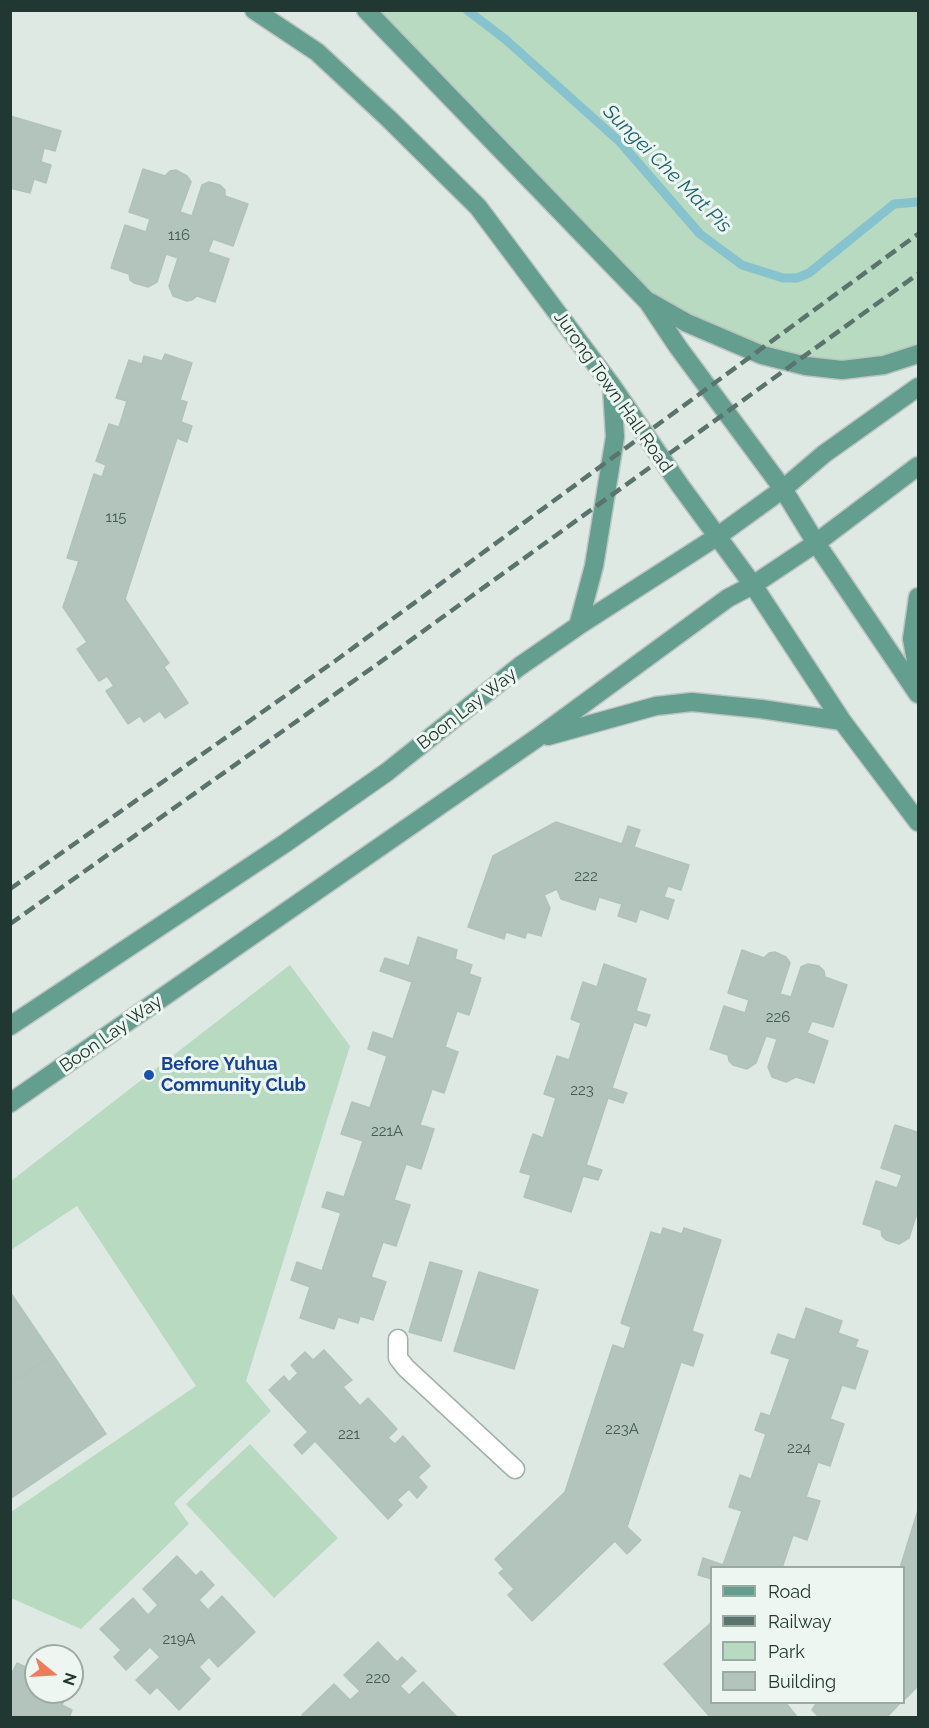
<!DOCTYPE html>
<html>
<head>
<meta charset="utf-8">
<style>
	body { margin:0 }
	#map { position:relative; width:929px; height:1728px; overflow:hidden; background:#dee9e4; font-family:Raleway,sans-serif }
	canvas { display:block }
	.frame { position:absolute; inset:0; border:12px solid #203831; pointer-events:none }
	.legend { position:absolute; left:710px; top:1566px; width:195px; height:138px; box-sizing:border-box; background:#eef6f2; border:2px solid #9caaa5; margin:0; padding:8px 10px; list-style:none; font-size:18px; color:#203831 }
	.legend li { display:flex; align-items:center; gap:12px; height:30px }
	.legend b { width:30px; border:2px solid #9caaa5 }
	.north { position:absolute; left:24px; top:1644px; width:60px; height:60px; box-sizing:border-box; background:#eef6f2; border:2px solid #9caaa5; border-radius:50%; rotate:108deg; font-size:16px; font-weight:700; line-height:24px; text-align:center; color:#203831 }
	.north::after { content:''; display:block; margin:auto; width:21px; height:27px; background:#ee7c57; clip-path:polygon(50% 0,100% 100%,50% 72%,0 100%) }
</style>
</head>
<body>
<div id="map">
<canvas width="929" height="1728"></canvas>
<div class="frame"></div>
<ul class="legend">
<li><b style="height:8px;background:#639e8f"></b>Road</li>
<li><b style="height:8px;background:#5a746d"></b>Railway</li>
<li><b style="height:16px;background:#b7dac0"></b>Park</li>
<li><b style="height:16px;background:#b3c4bd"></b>Building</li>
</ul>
<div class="north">N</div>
</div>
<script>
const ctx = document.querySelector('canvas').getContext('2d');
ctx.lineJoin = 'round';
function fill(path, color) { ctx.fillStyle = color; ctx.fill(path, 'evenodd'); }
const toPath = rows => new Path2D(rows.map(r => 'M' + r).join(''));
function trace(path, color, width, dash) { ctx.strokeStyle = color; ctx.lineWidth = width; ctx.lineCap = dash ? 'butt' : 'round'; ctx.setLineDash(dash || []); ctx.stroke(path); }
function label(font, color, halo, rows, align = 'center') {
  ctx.font = font + ' Raleway,sans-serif'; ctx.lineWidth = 6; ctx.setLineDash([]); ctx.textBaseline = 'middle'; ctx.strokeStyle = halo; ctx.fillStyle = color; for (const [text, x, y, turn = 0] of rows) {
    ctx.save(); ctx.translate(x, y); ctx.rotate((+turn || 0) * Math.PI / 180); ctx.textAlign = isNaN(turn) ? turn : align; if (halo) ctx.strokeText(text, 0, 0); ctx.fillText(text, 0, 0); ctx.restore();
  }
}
const green = toPath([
	[366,11,918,11,918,354,806,366,648,302],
	[290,965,350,1046,246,1381,271,1411,174,1503,189,1524,81,1629,11,1598,11,1512,196,1386,77,1206,11,1250,11,1181],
	[250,1444,338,1538,274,1598,186,1504]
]);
const stream = toPath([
	[467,10,505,39,620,142,700,234,742,265,783,278,797,278,809,273,894,204,918,202]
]);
const building = toPath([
	[10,116,61,131,55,151,44,148,41,162,51,165,46,183,34,179,30,193,10,188,10,116],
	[143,169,165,176,170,171,176,170,187,176,191,182,180,212,192,216,202,185,209,182,220,185,225,190,225,196,248,204,233,246,213,239,208,252,229,259,215,302,197,296,192,300,187,301,173,296,169,286,178,258,166,254,157,282,148,287,134,283,130,280,129,274,111,268,125,225,146,232,150,219,129,212,143,169],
	[165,354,192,363,180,400,187,402,181,422,192,426,187,442,177,438,125,599,169,663,164,667,188,703,165,718,160,711,144,722,140,716,128,724,106,691,114,686,107,676,99,681,77,649,87,642,63,607,79,561,67,558,94,474,102,477,106,465,96,461,109,424,119,427,127,401,116,398,129,360,142,364,144,356,162,361,165,354],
	[556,822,622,844,628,826,640,830,634,847,689,865,681,890,668,886,664,897,674,900,668,919,640,909,636,922,618,916,622,904,599,897,595,910,561,899,557,889,544,895,550,908,541,936,527,932,525,938,506,932,504,939,468,927,493,856,556,822],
	[418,937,457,950,455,959,472,965,469,974,481,978,469,1015,457,1011,445,1047,458,1052,444,1093,432,1089,420,1125,434,1129,421,1169,406,1164,394,1200,410,1205,396,1246,383,1242,371,1277,386,1282,373,1320,360,1316,358,1323,338,1317,334,1329,300,1318,310,1287,291,1280,297,1262,322,1271,341,1213,322,1207,327,1192,344,1197,363,1141,341,1134,352,1102,370,1108,387,1056,368,1049,373,1032,393,1039,412,982,380,971,385,958,409,966,418,937],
	[742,950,764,958,769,953,775,952,786,957,790,963,780,994,791,997,801,967,808,964,819,966,824,971,825,977,847,985,833,1027,812,1021,807,1033,828,1041,814,1083,796,1077,786,1082,772,1077,768,1067,777,1039,766,1036,756,1063,747,1069,733,1065,729,1061,728,1055,710,1049,724,1006,745,1013,749,1000,728,993,742,950],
	[604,964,646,979,636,1011,650,1015,646,1026,634,1022,612,1088,627,1093,623,1103,608,1098,586,1165,602,1170,598,1180,583,1176,571,1212,524,1197,531,1175,520,1172,533,1134,543,1138,556,1098,544,1094,557,1056,569,1060,581,1023,571,1019,583,982,597,987,604,964],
	[895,1125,917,1132,918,1131,918,1210,909,1238,899,1244,886,1240,882,1236,881,1230,863,1224,876,1181,897,1188,902,1175,881,1168,895,1125],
	[663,1228,682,1234,684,1228,721,1240,692,1331,703,1335,693,1366,681,1362,627,1527,641,1540,627,1554,615,1541,532,1621,508,1595,514,1589,499,1573,504,1569,495,1559,565,1492,613,1345,624,1349,631,1327,621,1323,651,1232,661,1235,663,1228],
	[430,1262,462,1271,441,1341,409,1332,430,1262],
	[479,1272,538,1290,514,1369,454,1351,479,1272],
	[10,1292,53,1355,10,1384,10,1292],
	[806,1308,842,1321,838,1333,858,1340,855,1347,868,1351,855,1389,842,1385,830,1419,844,1424,830,1466,818,1462,806,1497,820,1501,807,1540,793,1535,782,1568,712,1568,712,1579,698,1575,703,1558,723,1565,742,1511,729,1507,740,1475,751,1479,766,1434,755,1430,761,1413,770,1416,790,1359,771,1353,778,1334,795,1340,806,1308],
	[324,1350,352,1380,343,1387,360,1406,368,1398,397,1429,388,1438,395,1444,403,1436,430,1466,418,1477,427,1487,417,1498,409,1489,397,1500,402,1505,388,1519,315,1441,302,1454,294,1445,308,1432,269,1390,284,1376,289,1382,298,1373,291,1365,305,1352,313,1360,324,1350],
	[53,1355,106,1434,10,1499,10,1384,53,1355],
	[918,1510,918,1686,904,1700,904,1568,900,1568,918,1510],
	[177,1556,196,1576,201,1571,214,1585,199,1600,208,1610,222,1596,255,1632,218,1667,209,1657,199,1667,210,1679,179,1710,157,1687,150,1694,136,1680,160,1657,150,1647,126,1670,114,1657,121,1650,100,1629,133,1598,148,1615,158,1605,143,1589,177,1556],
	[712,1622,712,1702,785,1702,798,1718,711,1718,664,1664,712,1622],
	[378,1642,397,1662,402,1657,416,1671,400,1686,409,1695,423,1682,457,1717,305,1718,302,1715,334,1684,350,1700,360,1691,344,1675,378,1642],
	[17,1663,36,1672,36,1692,50,1692,65,1699,62,1705,72,1710,69,1718,10,1718,10,1677,17,1663],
	[817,1702,901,1702,886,1718,820,1718,812,1710,817,1702]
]);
const minor = toPath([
	[398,1339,398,1358,406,1368,515,1469]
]);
const major = toPath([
	[254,10,317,52,389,119,478,207,612,386,679,484,753,585,842,721,918,822],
	[366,10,648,302,678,347,783,489,816,543,918,694],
	[650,302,687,323,762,355,806,366,842,370,884,365,918,354],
	[918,597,912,639,918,672],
	[578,626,594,566,615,437,612,388],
	[548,736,656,706,692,702,761,709,842,721],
	[10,1026,284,844,387,772,520,666,578,626,718,536,783,489,824,454,918,387],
	[10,1103,537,738,728,598,753,585,816,543,918,466]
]);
const rail = toPath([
	[10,889,335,661,918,234],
	[10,924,379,663,918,274]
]);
const markers = [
	[149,1075,6,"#1a4fb4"]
];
const numberNames = [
	["116",179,235],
	["115",116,517],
	["222",586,876],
	["226",778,1017],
	["223",582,1090],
	["221A",387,1131],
	["223A",622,1429],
	["221",349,1434],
	["224",799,1448],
	["219A",179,1639],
	["220",378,1678]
];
const streetNames = [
	["Jurong Town Hall Road",613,392,55],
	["Boon Lay Way",467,709,-38],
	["Boon Lay Way",111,1034,-35]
];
const transitNames = [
	["Before Yuhua",161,1065],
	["Community Club",161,1086]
];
const waterNames = [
	["Sungei Che Mat Pis",667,169,45]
];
fill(green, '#b7dac0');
trace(stream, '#86c3ce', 9);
fill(building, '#b3c4bd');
trace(building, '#b1c2bb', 1.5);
trace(minor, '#a1b0ab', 21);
trace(major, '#bcc3c1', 21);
trace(minor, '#fff', 18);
trace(major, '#639e8f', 18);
trace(rail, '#5a746d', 4.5, [12, 6]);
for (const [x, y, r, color] of markers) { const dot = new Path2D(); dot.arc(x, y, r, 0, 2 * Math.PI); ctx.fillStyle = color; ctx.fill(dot); trace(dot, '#eef6f2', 2); }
label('15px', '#455b54', null, numberNames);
label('18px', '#203831', '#eef6f2', streetNames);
label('bold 18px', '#164399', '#eef6f2', transitNames, 'left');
label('italic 20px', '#1c6371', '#eef6f2', waterNames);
</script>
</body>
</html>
